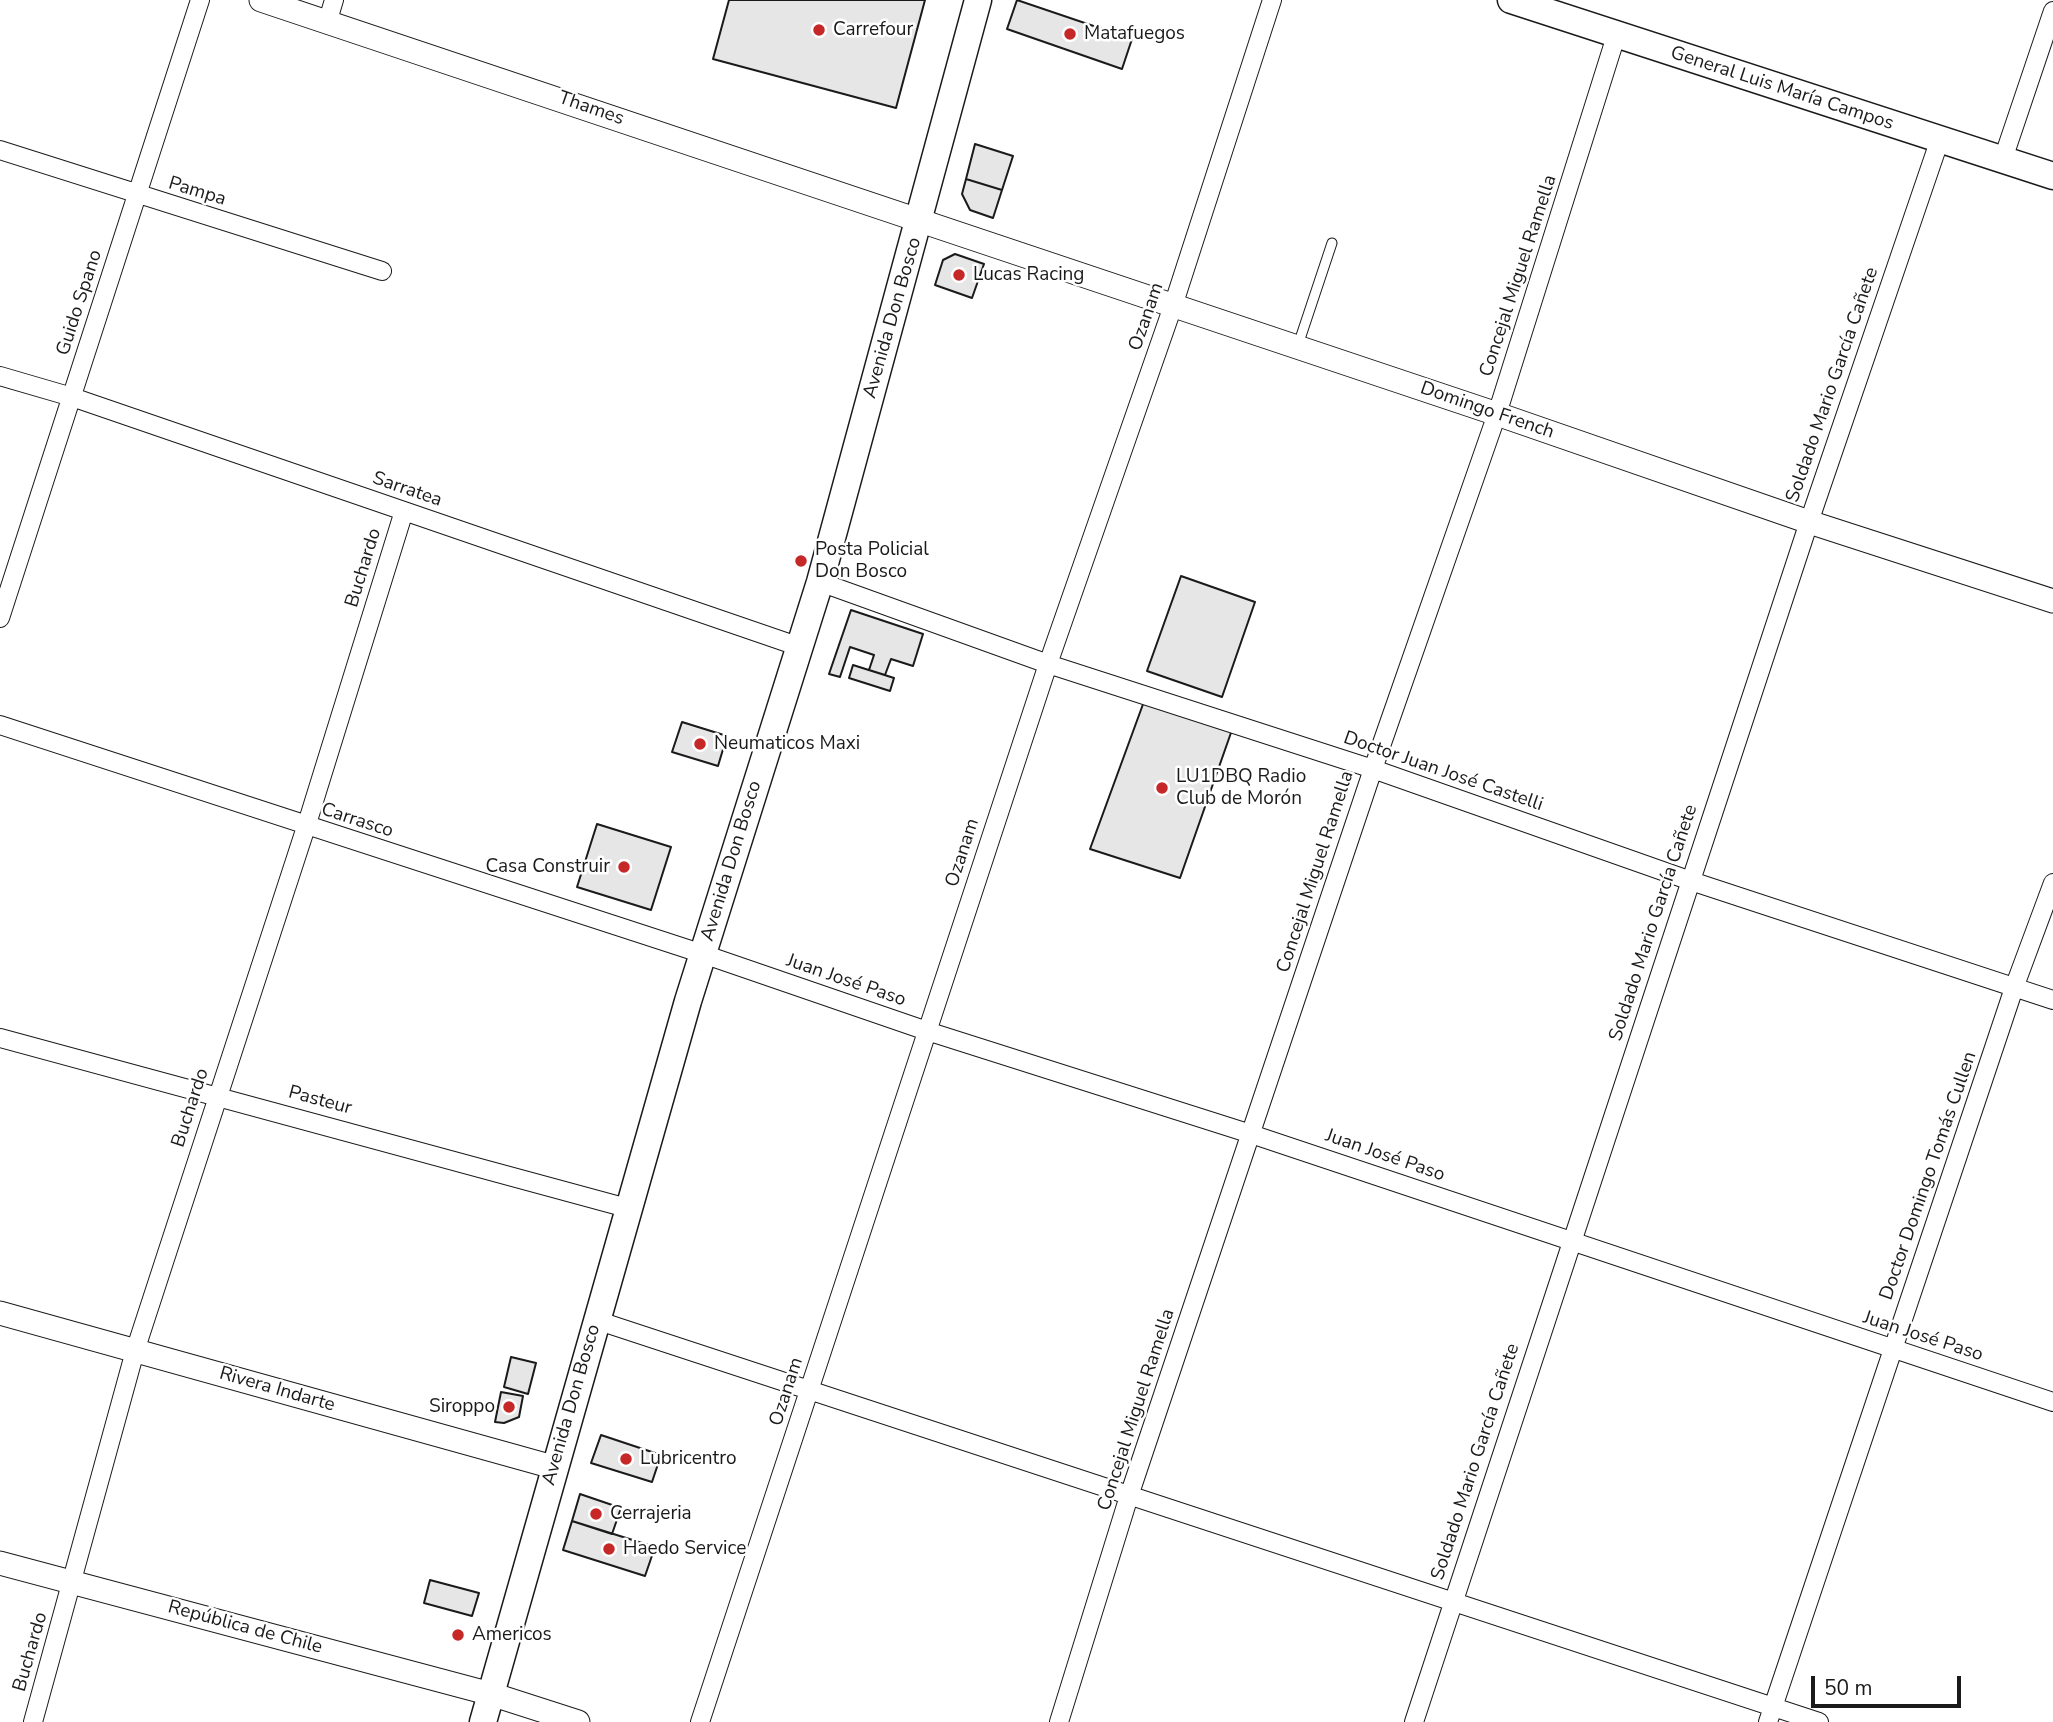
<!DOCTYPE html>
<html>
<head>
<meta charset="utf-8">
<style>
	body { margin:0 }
	#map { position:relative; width:2053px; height:1722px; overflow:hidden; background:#fff; font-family:"Nunito Sans",sans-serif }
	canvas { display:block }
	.scale { position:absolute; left:1811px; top:1676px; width:150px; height:32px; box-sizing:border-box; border:4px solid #1a1a1a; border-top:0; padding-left:9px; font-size:21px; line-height:24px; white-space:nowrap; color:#1a1a1a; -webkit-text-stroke:5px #fff; paint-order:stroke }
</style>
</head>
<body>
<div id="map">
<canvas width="2053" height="1722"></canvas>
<div class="scale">50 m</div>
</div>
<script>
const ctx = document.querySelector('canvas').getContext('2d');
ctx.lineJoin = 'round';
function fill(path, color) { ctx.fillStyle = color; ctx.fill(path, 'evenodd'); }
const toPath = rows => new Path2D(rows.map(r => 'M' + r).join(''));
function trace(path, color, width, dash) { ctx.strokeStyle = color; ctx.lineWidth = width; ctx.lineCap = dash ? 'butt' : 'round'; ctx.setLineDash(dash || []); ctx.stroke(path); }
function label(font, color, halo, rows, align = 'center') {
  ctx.font = font + ' "Nunito Sans",sans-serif'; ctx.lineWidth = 5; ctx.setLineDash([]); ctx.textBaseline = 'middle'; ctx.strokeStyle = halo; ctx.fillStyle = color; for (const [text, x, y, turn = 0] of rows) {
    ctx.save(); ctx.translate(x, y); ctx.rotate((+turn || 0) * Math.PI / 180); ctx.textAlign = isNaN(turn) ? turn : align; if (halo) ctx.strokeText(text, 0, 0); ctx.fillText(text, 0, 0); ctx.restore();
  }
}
const building = toPath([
	[729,0,925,0,896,108,713,59,729,0],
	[1017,0,1132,39,1122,69,1007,29,1017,0],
	[975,144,1013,156,1002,190,966,179,975,144],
	[966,179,1002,190,993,218,970,210,962,194,966,179],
	[955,254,984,264,972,298,935,285,943,260,955,254],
	[1181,576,1255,602,1222,697,1147,671,1181,576],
	[851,610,923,634,913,666,891,659,885,675,869,670,874,655,850,647,840,677,829,674,851,610],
	[853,665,894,678,890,691,849,678,853,665],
	[1146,696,1233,727,1180,878,1090,849,1146,696],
	[682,722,727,736,718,766,672,752,682,722],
	[597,824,671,847,651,910,577,887,597,824],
	[511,1357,536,1363,528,1394,504,1387,511,1357],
	[501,1392,523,1396,519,1417,504,1423,495,1422,501,1392],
	[601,1435,661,1455,652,1482,591,1463,601,1435],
	[580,1494,621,1508,612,1534,572,1521,580,1494],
	[572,1521,655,1547,645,1576,563,1550,572,1521],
	[430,1580,479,1593,472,1616,424,1603,430,1580]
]);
const service = toPath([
	[1298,345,1332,243]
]);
const minor = toPath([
	[328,20,334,0],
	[0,150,382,271],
	[2003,159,2053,11],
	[0,376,72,397,800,647],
	[820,582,1048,664,1373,769,1691,881,2053,1000],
	[0,618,200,0],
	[0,725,703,954,927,1031,1251,1134,2053,1402],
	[0,1038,627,1208],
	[596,1320,1819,1722],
	[33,1722,135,1351,306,827,404,511],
	[700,1722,1048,664,1173,306,1272,0],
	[1059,1722,1129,1496,1373,769,1497,414,1616,36],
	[1414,1722,1809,522,1940,139],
	[1768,1722,2014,988,2053,883]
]);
const tertiary = toPath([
	[261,0,1497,414,1809,522,2053,601],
	[0,1313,553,1467],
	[0,1563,491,1694,578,1722]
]);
const secondary = toPath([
	[1511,0,2053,176],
	[483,1722,688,1001,820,582,978,0]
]);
const markers = [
	[819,30,7,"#c62828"],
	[1070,34,7,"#c62828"],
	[959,275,7,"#c62828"],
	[801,561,7,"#c62828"],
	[700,744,7,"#c62828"],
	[1162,788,7,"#c62828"],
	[624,867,7,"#c62828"],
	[509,1407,7,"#c62828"],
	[626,1459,7,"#c62828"],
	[596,1514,7,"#c62828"],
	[609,1549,7,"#c62828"],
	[458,1635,7,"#c62828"]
];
const poiNames = [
	["Carrefour",833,30],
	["Matafuegos",1084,34],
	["Lucas Racing",973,275],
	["Posta Policial",815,550],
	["Don Bosco",815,572],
	["Neumaticos Maxi",714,744],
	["LU1DBQ Radio",1176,777],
	["Club de Morón",1176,799],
	["Casa Construir",610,867,"right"],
	["Siroppo",495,1407,"right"],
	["Lubricentro",640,1459],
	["Cerrajeria",610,1514],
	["Haedo Service",623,1549],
	["Americos",472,1635]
];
const streetNames = [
	["General Luis María Campos",1782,89,18],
	["Thames",591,109,19],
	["Pampa",197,192,17],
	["Concejal Miguel Ramella",1519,276,-72],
	["Guido Spano",80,303,-72],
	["Ozanam",1147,317,-71],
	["Avenida Don Bosco",893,318,-74],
	["Soldado Mario García Cañete",1833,385,-71],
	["Domingo French",1487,411,19],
	["Sarratea",407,490,19],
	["Buchardo",364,568,-73],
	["Doctor Juan José Castelli",1443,772,19],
	["Carrasco",357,821,18],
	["Ozanam",963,853,-72],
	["Avenida Don Bosco",732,861,-73],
	["Concejal Miguel Ramella",1316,872,-72],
	["Soldado Mario García Cañete",1654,923,-72],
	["Juan José Paso",846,981,19],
	["Pasteur",320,1101,15],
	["Buchardo",191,1108,-72],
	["Juan José Paso",1385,1156,19],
	["Doctor Domingo Tomás Cullen",1929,1176,-71],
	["Juan José Paso",1923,1337,18],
	["Rivera Indarte",277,1390,16],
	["Ozanam",787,1392,-72],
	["Avenida Don Bosco",572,1405,-74],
	["Concejal Miguel Ramella",1137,1410,-72],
	["Soldado Mario García Cañete",1476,1462,-72],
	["República de Chile",245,1628,15],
	["Buchardo",31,1652,-74]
];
fill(building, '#e6e6e6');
trace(building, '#1a1a1a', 2);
trace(service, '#1a1a1a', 11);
trace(minor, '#1a1a1a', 20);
trace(tertiary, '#1a1a1a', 25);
trace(secondary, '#1a1a1a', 29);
trace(service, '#fff', 9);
trace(minor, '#fff', 18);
trace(tertiary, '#fff', 23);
trace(secondary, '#fff', 26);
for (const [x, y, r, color] of markers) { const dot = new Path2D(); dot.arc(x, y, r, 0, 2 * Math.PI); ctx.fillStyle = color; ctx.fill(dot); trace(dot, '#fff', 2.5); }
label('19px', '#1a1a1a', '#fff', poiNames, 'left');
label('19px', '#1a1a1a', '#fff', streetNames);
</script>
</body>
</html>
